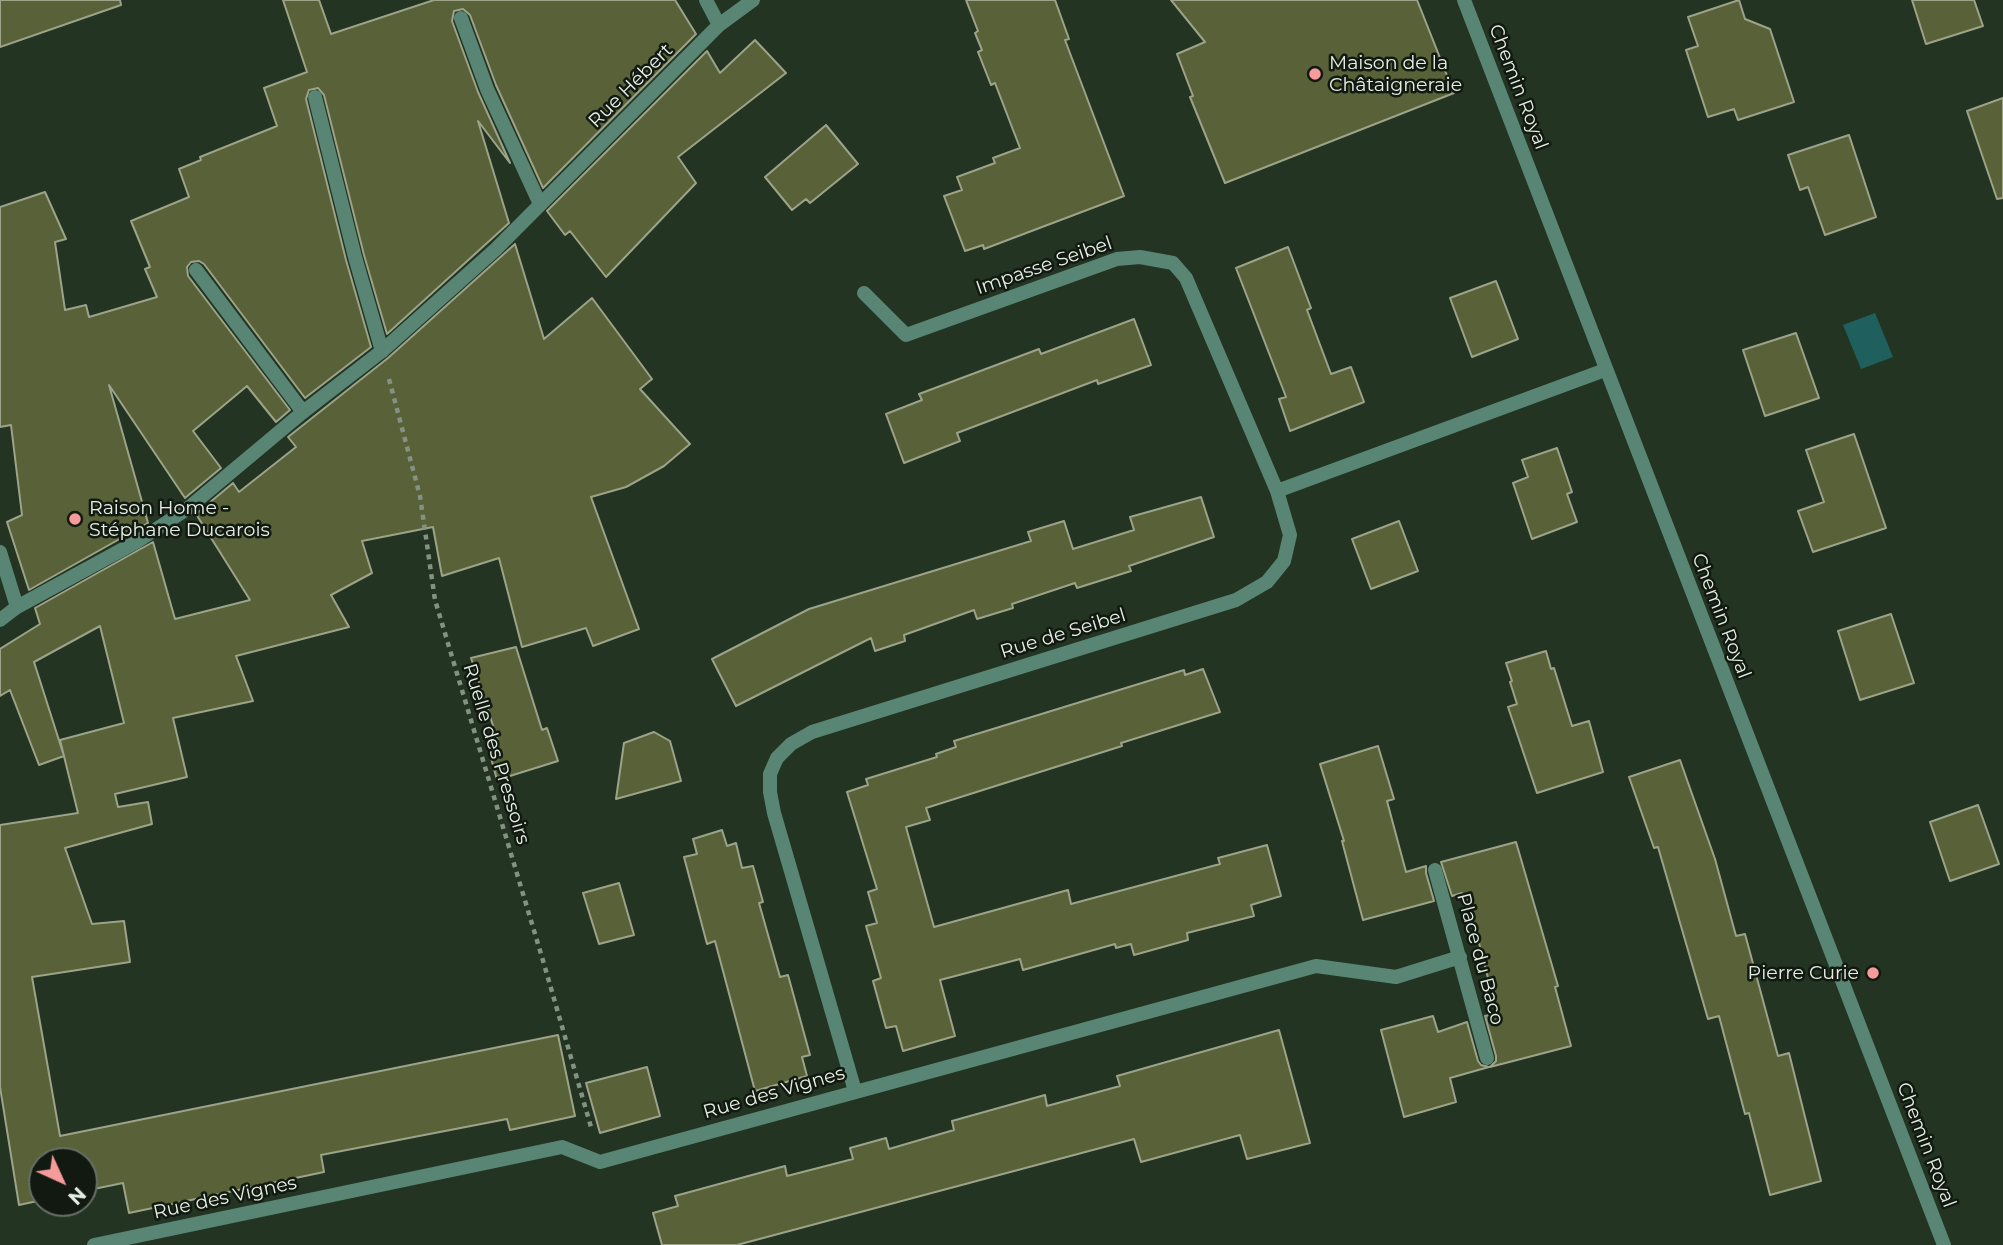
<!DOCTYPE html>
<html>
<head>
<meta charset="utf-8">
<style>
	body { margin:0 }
	#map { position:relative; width:2003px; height:1245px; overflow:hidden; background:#233423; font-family:Montserrat,sans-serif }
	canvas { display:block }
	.north { position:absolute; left:28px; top:1147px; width:70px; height:70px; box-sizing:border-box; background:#121911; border:2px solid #666f65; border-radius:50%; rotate:135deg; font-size:19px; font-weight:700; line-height:28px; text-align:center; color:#e4efe4 }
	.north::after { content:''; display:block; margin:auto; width:24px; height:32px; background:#f59b9b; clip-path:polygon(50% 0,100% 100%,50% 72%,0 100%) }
</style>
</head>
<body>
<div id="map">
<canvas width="2003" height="1245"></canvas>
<div class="north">N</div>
</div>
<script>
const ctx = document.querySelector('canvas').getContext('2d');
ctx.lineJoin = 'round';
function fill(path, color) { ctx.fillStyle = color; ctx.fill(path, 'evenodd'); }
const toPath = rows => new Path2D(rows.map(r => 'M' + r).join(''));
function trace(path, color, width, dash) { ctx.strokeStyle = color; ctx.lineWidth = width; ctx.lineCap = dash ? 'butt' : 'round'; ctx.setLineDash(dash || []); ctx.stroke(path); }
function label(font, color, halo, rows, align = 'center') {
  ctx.font = font + ' Montserrat,sans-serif'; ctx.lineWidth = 5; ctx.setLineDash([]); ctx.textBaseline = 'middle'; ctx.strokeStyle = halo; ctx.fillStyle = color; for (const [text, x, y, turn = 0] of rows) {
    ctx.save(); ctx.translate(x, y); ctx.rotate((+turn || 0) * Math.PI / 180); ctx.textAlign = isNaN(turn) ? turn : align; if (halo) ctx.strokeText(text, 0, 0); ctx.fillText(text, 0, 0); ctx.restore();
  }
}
const water = toPath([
	[1875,313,1893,357,1861,369,1843,325]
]);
const building = toPath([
	[0,0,120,0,121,5,0,47,0,0],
	[283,0,319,0,331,34,434,0,675,0,696,34,543,188,496,85,470,15,463,9,454,11,452,21,478,92,510,163,478,121,509,223,387,334,364,255,324,95,318,88,309,90,306,99,346,260,371,347,305,398,204,264,199,261,191,262,187,267,188,276,290,410,276,422,247,386,193,431,221,468,185,498,109,385,148,523,29,590,7,522,22,515,11,425,0,427,0,207,45,192,66,239,55,242,65,310,86,305,89,317,157,297,145,269,150,267,131,221,189,197,179,169,201,160,200,157,277,126,264,88,307,72,283,0],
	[966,0,1055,0,1069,39,1065,40,1124,196,984,249,983,245,965,251,944,196,962,190,957,177,995,163,993,158,1020,148,995,83,991,85,978,52,982,50,975,33,978,31,966,0],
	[1171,0,1417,0,1454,93,1225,183,1190,97,1193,96,1177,54,1205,42,1171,0],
	[1739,0,1745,19,1770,29,1794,102,1738,120,1734,109,1708,117,1686,50,1698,46,1688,17,1739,0],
	[1912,0,1974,0,1983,26,1926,44,1912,0],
	[755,40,786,73,678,157,696,183,606,277,570,231,565,235,547,211,707,51,720,73,755,40],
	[2003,98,2003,198,1997,199,1967,111,2003,98],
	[826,125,858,164,810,203,806,199,792,210,765,177,826,125],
	[1849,135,1876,217,1825,235,1808,187,1800,190,1788,155,1849,135],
	[515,244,544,339,592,298,652,379,640,389,690,444,664,466,626,487,591,497,639,629,593,646,586,628,522,647,499,558,442,576,433,527,362,541,372,573,331,595,349,627,236,656,253,701,173,718,187,777,115,794,118,807,148,802,152,824,65,848,92,924,124,921,130,962,32,977,60,1136,558,1035,575,1116,510,1130,507,1119,321,1155,324,1172,129,1213,123,1183,84,1191,84,1161,42,1161,42,1200,19,1205,0,1087,0,825,78,813,60,740,124,723,100,626,34,662,64,756,39,765,10,690,0,696,0,649,40,624,35,608,153,542,175,619,250,600,196,514,233,483,239,492,296,447,288,437,388,358,515,244],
	[1288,247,1311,308,1307,310,1331,374,1351,367,1364,402,1290,431,1279,399,1286,397,1236,268,1288,247],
	[1496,281,1518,339,1472,357,1450,298,1496,281],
	[1134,319,1151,365,1098,384,1097,380,957,433,960,441,904,463,886,414,922,400,919,394,1039,349,1041,354,1134,319],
	[1796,333,1819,398,1765,416,1743,350,1796,333],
	[1854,434,1886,528,1813,552,1798,511,1824,502,1806,450,1854,434],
	[1557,448,1572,492,1567,494,1577,522,1532,539,1513,483,1528,477,1522,460,1557,448],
	[1201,497,1214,537,1129,566,1131,571,1077,588,1075,583,1012,604,1013,608,977,619,974,610,904,635,905,641,875,651,871,638,736,706,712,659,809,609,1031,541,1028,532,1064,521,1073,549,1134,530,1130,517,1201,497],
	[1399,521,1418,571,1371,589,1352,539,1399,521],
	[1891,614,1914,683,1860,700,1838,631,1891,614],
	[516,647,542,730,547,728,558,761,497,780,488,747,499,744,471,658,516,647],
	[1546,651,1551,669,1554,668,1572,726,1589,721,1603,772,1537,793,1508,707,1517,704,1510,682,1512,681,1506,663,1546,651],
	[1203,669,1220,712,1121,743,1122,746,926,808,930,820,906,827,934,927,1068,890,1071,904,1220,864,1218,858,1267,845,1281,896,1251,905,1254,916,1187,933,1188,940,1134,955,1131,944,1116,948,1115,944,1023,970,1020,959,940,980,955,1036,903,1051,896,1026,886,1028,873,981,881,978,866,926,877,923,868,892,877,889,847,792,868,785,866,779,937,757,936,754,956,747,954,741,1184,670,1185,675,1203,669],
	[654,732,670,741,681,781,616,799,624,743,654,732],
	[1378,746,1394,799,1387,801,1406,872,1426,866,1426,873,1434,901,1363,920,1342,841,1344,841,1320,764,1378,746],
	[1680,760,1715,859,1736,936,1745,934,1778,1056,1789,1053,1821,1181,1770,1195,1749,1113,1745,1114,1719,1016,1708,1019,1658,847,1654,848,1629,777,1680,760],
	[1978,805,1999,864,1950,881,1930,822,1978,805],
	[722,830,727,846,736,843,742,868,753,866,763,902,759,903,780,977,788,975,810,1055,802,1057,807,1076,755,1091,715,941,707,944,684,857,697,854,693,839,722,830],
	[1516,842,1558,986,1555,987,1571,1046,1490,1067,1496,1061,1496,1056,1485,1016,1497,1013,1470,908,1467,909,1462,893,1452,896,1441,862,1516,842],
	[619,883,634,935,599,944,583,893,619,883],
	[1433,1016,1438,1032,1467,1022,1478,1061,1481,1065,1489,1067,1450,1078,1456,1102,1404,1117,1381,1030,1433,1016],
	[1279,1030,1310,1143,1247,1159,1240,1135,1141,1162,1134,1139,737,1245,662,1245,653,1213,678,1206,675,1196,785,1166,787,1176,853,1159,850,1148,886,1138,889,1149,954,1130,952,1121,1045,1095,1047,1106,1120,1086,1117,1076,1279,1030],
	[647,1067,660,1116,600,1133,586,1083,647,1067]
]);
const path = toPath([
	[389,379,420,496,435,600,544,964,591,1127]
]);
const service = toPath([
	[461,18,487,89,540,204],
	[315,97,355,257,382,351],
	[196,270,303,412]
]);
const minor = toPath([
	[706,0,719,25],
	[1277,491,1605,370],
	[0,552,17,607],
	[0,620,17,607,138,541,187,509,303,412,382,351,496,249,719,25,753,0],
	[1435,870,1487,1058],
	[855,1091,774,813,770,792,770,774,777,758,791,744,812,732,1236,600,1267,582,1284,561,1290,535,1277,491,1186,278,1173,263,1140,257,1117,259,906,335,864,293],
	[94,1245,562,1147,600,1162,1316,966,1396,977,1460,957]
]);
const tertiary = toPath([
	[1464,0,1944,1245]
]);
const markers = [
	[1315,74,7,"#f59b9b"],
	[75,519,7,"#f59b9b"],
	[1873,973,7,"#f59b9b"]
];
const poiNames = [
	["Maison de la",1329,63],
	["Châtaigneraie",1329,85],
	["Raison Home -",89,508],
	["Stéphane Ducarois",89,530],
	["Pierre Curie",1859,973,"right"]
];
const streetNames = [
	["Rue Hébert",631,86,-45],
	["Chemin Royal",1518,87,69],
	["Impasse Seibel",1044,266,-19],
	["Chemin Royal",1721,616,69],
	["Rue de Seibel",1063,634,-17],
	["Ruelle des Pressoirs",496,754,73],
	["Place du Baco",1480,959,75],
	["Rue des Vignes",774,1093,-16],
	["Chemin Royal",1926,1145,69],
	["Rue des Vignes",225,1198,-12]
];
fill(water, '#1f605f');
fill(building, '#586137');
trace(building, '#9ca389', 2);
trace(path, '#849284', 4.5, [5, 5]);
trace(service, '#598575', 14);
trace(minor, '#598575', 14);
trace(tertiary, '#598575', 14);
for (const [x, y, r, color] of markers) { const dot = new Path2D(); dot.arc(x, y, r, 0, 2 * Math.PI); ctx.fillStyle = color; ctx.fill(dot); trace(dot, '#121911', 2.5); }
label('19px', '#e4efe4', '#121911', poiNames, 'left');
label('19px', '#e4efe4', '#121911', streetNames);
</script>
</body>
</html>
